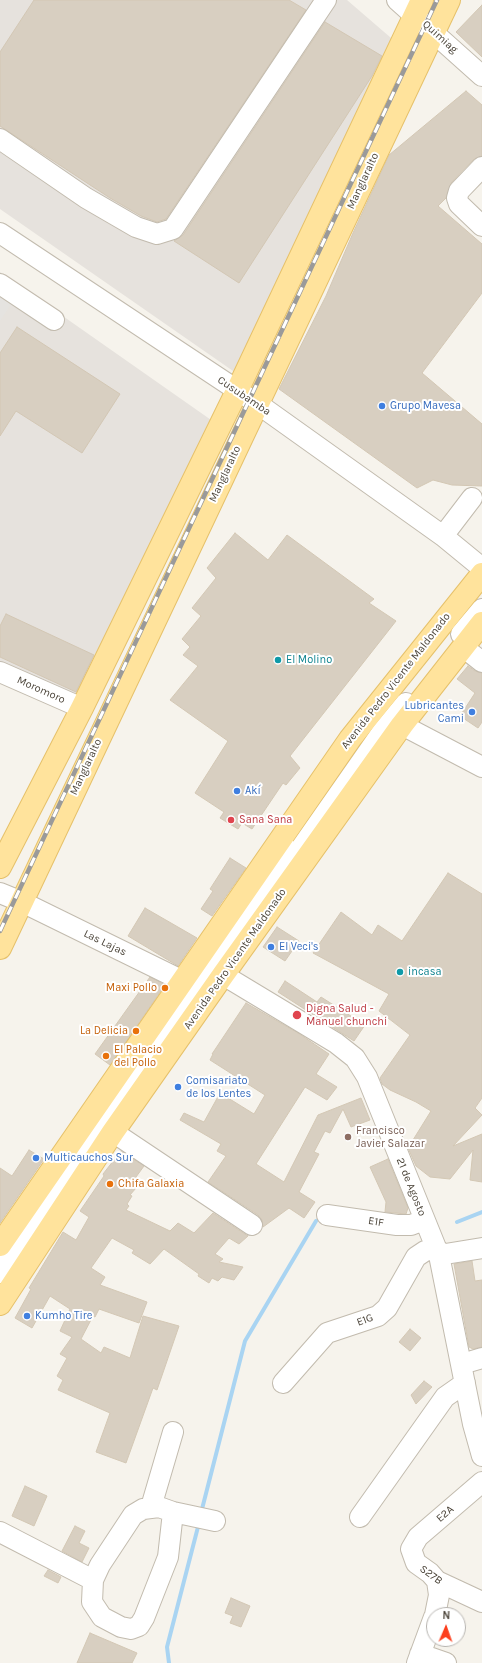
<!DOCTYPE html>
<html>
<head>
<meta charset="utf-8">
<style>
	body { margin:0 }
	#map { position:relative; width:482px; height:1663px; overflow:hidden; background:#f6f3ec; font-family:Karla,sans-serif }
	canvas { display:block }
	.north { position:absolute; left:426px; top:1607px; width:40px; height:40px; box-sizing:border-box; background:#fff; border:1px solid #b7b4b0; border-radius:50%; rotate:2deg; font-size:11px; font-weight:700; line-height:16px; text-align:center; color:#4b4439 }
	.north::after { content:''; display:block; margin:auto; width:14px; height:18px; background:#fc3f1d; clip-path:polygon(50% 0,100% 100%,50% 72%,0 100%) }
</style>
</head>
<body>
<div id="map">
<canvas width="482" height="1663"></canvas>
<div class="north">N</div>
</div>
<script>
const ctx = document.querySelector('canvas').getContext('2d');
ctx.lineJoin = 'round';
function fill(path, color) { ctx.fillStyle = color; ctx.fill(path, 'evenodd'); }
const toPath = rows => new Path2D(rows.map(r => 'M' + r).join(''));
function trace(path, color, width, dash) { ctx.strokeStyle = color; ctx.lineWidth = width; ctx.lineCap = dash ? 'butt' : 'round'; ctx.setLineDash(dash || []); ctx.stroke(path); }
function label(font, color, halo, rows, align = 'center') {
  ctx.font = font + ' Karla,sans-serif'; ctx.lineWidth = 4; ctx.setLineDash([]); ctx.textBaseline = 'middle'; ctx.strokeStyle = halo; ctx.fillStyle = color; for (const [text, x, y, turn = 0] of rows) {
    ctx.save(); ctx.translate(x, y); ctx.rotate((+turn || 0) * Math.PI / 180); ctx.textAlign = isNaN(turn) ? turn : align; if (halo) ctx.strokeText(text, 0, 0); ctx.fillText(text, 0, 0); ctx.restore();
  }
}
const industrial = toPath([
	[0,0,347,0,405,50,246,380,0,209],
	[0,272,214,422,82,696,0,662]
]);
const parking = toPath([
	[0,296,11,304,0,321]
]);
const stream = toPath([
	[457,1222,482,1212],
	[201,1513,245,1341,316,1221],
	[169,1663,167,1647,199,1523]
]);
const building = toPath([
	[34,0,289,0,306,10,166,219,157,222,141,216,110,198,0,126,0,52,34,0],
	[482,5,482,57,456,32,482,5],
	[325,22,382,56,372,76,239,283,174,241,183,235,325,22],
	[466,91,482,105,482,156,474,159,451,183,446,198,438,206,482,244,482,293,422,373,482,424,482,486,452,485,433,480,417,488,279,389,326,296,353,233,389,155,466,91],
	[17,327,120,394,82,453,16,411,0,436,0,353,17,327],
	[235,533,268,560,287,535,374,599,369,603,396,621,290,756,300,768,286,785,283,783,252,829,242,823,238,829,220,818,224,812,195,793,228,741,170,700,198,666,183,655,190,647,182,639,201,616,192,608,216,578,207,568,235,533],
	[6,614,94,655,76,692,0,657,0,626,6,614],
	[468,666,475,671,482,673,482,722,478,728,460,716,475,693,457,679,468,666],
	[230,858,246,868,212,916,201,909,213,891,210,889,230,858],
	[448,873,482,894,482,1098,475,1108,482,1115,453,1146,482,1134,482,1182,470,1180,473,1150,450,1179,430,1177,416,1166,408,1148,431,1111,416,1102,390,1090,382,1084,380,1078,410,1035,379,1011,389,994,313,953,341,912,372,935,378,925,402,941,448,873],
	[145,908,197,938,178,966,128,936,145,908],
	[277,927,299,941,285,961,263,947,277,927],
	[150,977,165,985,110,1065,95,1054,150,977],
	[285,981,317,1002,321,997,365,1025,354,1041,278,992,285,981],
	[246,1003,298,1033,329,1054,316,1074,337,1087,327,1100,305,1087,256,1164,284,1182,318,1115,361,1098,370,1120,351,1127,343,1109,330,1133,325,1131,314,1152,319,1154,299,1192,315,1202,304,1218,289,1208,263,1227,262,1220,258,1215,208,1182,226,1156,217,1151,221,1144,180,1120,184,1113,204,1122,220,1093,254,1114,265,1095,210,1060,213,1054,212,1054,246,1003],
	[29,1150,44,1159,0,1223,0,1168,12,1176,29,1150],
	[121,1151,144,1166,136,1177,139,1179,133,1186,136,1188,130,1195,132,1196,127,1204,129,1206,126,1210,170,1231,178,1223,194,1233,213,1213,248,1236,239,1244,229,1238,215,1254,223,1259,219,1262,243,1267,234,1280,222,1277,218,1281,212,1278,209,1283,198,1276,199,1274,164,1249,150,1264,132,1253,134,1250,112,1238,91,1268,105,1277,100,1285,147,1302,139,1323,99,1309,95,1317,93,1316,81,1339,101,1353,104,1347,130,1358,143,1316,179,1326,157,1390,153,1388,126,1463,96,1452,110,1413,58,1390,63,1380,57,1376,67,1358,60,1354,72,1337,60,1331,70,1309,50,1296,32,1328,15,1318,31,1289,29,1288,63,1232,76,1240,89,1217,80,1211,104,1176,103,1174,121,1151],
	[388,1159,408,1208,406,1214,385,1212,386,1202,370,1167,388,1159],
	[472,1261,475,1281,482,1280,482,1347,473,1349,469,1347,454,1264,472,1261],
	[410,1329,421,1338,410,1351,399,1342,410,1329],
	[424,1381,432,1387,416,1404,411,1395,424,1381],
	[25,1486,47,1496,34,1526,12,1516,25,1486],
	[75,1526,85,1531,79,1543,89,1548,82,1562,62,1551,75,1526],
	[48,1570,61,1577,58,1583,44,1576,48,1570],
	[231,1598,250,1606,241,1627,230,1623,233,1616,225,1613,231,1598],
	[90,1633,137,1653,132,1663,77,1663,90,1633]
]);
const minor = toPath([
	[397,0,482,76],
	[0,139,86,198,136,227,157,234,173,229,326,0],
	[482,167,459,191,457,198,459,204,482,226],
	[0,233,258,404,443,536,482,568],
	[0,284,54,320],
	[443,536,472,498],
	[461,634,482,609],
	[463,647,482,662],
	[0,672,82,708],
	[402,725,482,767],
	[287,868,382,732,406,703],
	[0,893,22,902,183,981,195,989],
	[210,967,336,1043,355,1058,367,1077,439,1255,473,1424,482,1456],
	[113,1132,252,1225],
	[327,1215,397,1225,411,1225,424,1220],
	[439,1255,482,1248],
	[0,1273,94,1138,209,966,255,901,287,849],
	[462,1364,482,1358],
	[283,1383,327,1333,378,1316,387,1308,416,1257,425,1251,437,1249],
	[482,1482,418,1537,411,1549,416,1563,430,1573,437,1581,482,1602],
	[151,1507,173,1432],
	[173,1512,168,1557,144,1618,139,1626,131,1629,121,1627,102,1617,92,1602,93,1580,100,1565,133,1515,143,1509,159,1507,173,1512,215,1521],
	[360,1517,445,1397,465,1383],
	[0,1532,93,1580],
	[435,1615,439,1595,437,1581],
	[420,1654,446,1663],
	[417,1663,434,1617]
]);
const major = toPath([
	[0,867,82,708,237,391,422,0],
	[0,948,449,0],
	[0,1245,350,739,482,574],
	[0,1304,113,1132,223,975,402,725,482,623]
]);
const rail = toPath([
	[0,931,437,0]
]);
const markers = [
	[382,406,4,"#3f7fe0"],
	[278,660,4,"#0f9aa8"],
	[472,712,4,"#3f7fe0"],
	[237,791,4,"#3f7fe0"],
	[231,820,4,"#e0444e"],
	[271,947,4,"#3f7fe0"],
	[400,972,4,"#0f9aa8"],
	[165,988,4,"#e8710a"],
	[297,1015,5,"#e0444e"],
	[136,1031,4,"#e8710a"],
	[106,1056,4,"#e8710a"],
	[178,1087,4,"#3f7fe0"],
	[348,1137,4,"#8d6e63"],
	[36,1158,4,"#3f7fe0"],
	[110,1184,4,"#e8710a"],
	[27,1316,4,"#3f7fe0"]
];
const streetNames = [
	["Quimiag",440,37,42],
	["Manglaralto",363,181,-65],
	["Cusubamba",244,396,34],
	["Manglaralto",225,474,-65],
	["Avenida Pedro Vicente Maldonado",396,681,-52],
	["Moromoro",41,690,24],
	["Manglaralto",86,767,-65],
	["Las Lajas",105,943,26],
	["Avenida Pedro Vicente Maldonado",235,959,-55],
	["21 de Agosto",411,1187,68],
	["E1F",376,1222,9],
	["E1G",365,1320,-20],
	["E2A",445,1514,-41],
	["S27B",431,1575,36]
];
const shopNames = [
	["Grupo Mavesa",390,406],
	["Lubricantes",464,706,"right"],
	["Cami",464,719,"right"],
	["Akí",245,791],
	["El Veci's",279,947],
	["Comisariato",186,1081],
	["de los Lentes",186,1094],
	["Multicauchos Sur",44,1158],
	["Kumho Tire",35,1316]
];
const cultureNames = [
	["El Molino",286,660],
	["incasa",408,972]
];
const healthNames = [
	["Sana Sana",239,820],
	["Digna Salud -",306,1009],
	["Manuel chunchi",306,1022]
];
const foodNames = [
	["Maxi Pollo",157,988],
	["La Delicia",128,1031],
	["El Palacio",114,1050,"left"],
	["del Pollo",114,1063,"left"],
	["Chifa Galaxia",118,1184,"left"]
];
const educationNames = [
	["Francisco",356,1131],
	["Javier Salazar",356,1144]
];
fill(industrial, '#e6e2dd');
fill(parking, '#e5e3e0');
trace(stream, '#a9d4f2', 4);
fill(building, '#d8cfc1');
trace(building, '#d3c7b4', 1);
trace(minor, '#c2bbae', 22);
trace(major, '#e6c16a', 24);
trace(minor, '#fff', 20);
trace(major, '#ffe39c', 22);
trace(rail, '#9a9a9a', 4.5);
trace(rail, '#fff', 3, [9]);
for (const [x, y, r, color] of markers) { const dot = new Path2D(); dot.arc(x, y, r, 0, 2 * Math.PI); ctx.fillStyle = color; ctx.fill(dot); trace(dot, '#fff', 1.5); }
label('11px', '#4b4439', '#fff', streetNames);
label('11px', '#366cbe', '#fff', shopNames, 'left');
label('11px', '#0d838f', '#fff', cultureNames, 'left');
label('11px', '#be3a42', '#fff', healthNames, 'left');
label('11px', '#c56008', '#fff', foodNames, 'right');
label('11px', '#785e54', '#fff', educationNames, 'left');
</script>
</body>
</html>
